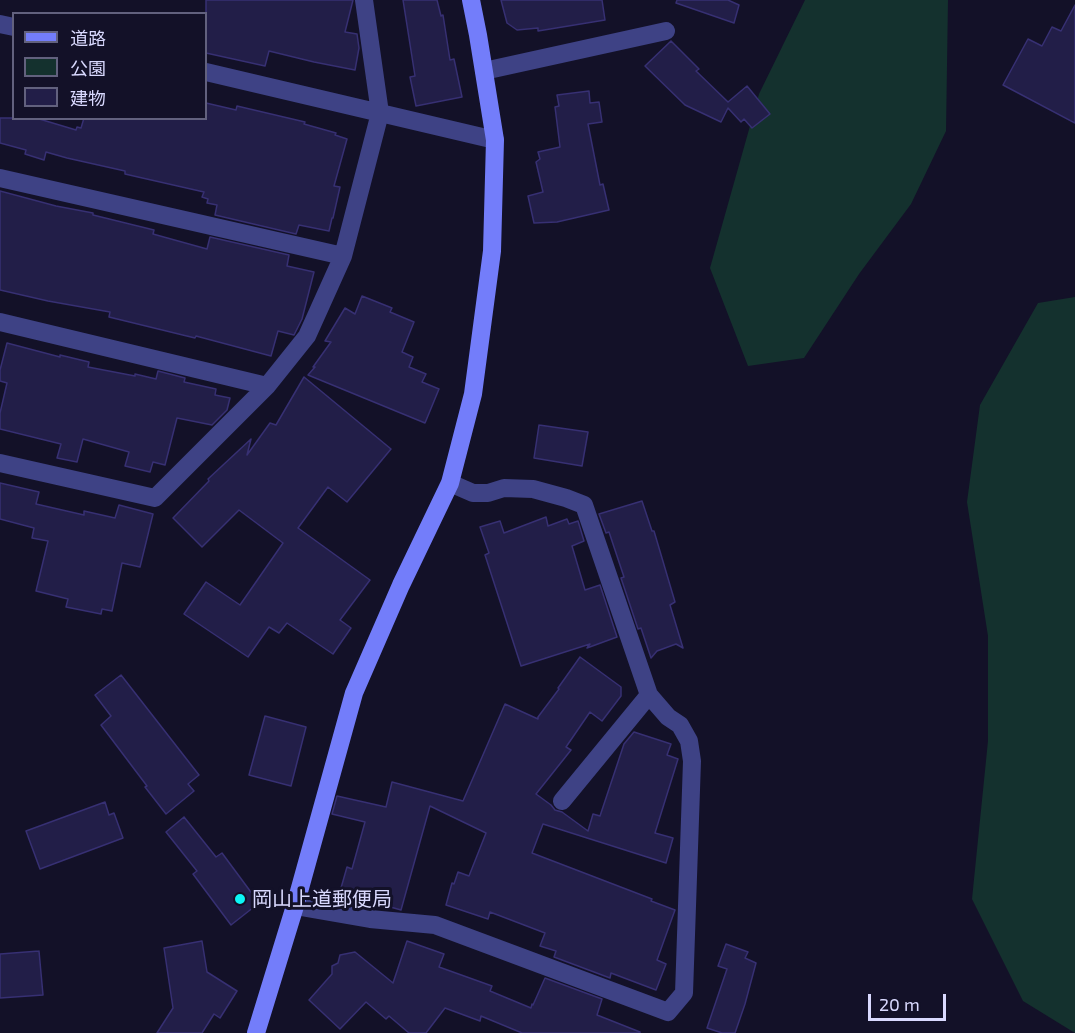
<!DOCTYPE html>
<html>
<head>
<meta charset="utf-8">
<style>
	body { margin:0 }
	#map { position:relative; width:1075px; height:1033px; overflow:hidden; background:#131128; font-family:"Exo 2","Noto Sans JP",sans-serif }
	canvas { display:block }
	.legend { position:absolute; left:12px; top:12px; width:195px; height:108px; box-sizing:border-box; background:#131128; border:2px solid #62617e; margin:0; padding:8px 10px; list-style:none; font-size:18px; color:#d9d9fe }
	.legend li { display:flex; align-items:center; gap:12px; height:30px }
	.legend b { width:30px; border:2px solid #62617e }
	.scale { position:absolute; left:868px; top:994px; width:78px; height:27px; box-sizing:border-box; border:3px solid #d9d9fe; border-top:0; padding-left:8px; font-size:18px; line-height:21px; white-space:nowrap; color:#d9d9fe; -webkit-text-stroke:4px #131128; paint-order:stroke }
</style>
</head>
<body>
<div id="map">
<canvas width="1075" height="1033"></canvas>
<ul class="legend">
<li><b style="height:8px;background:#737dfa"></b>道路</li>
<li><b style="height:16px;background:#14312e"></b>公園</li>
<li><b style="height:16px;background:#221e48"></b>建物</li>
</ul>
<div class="scale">20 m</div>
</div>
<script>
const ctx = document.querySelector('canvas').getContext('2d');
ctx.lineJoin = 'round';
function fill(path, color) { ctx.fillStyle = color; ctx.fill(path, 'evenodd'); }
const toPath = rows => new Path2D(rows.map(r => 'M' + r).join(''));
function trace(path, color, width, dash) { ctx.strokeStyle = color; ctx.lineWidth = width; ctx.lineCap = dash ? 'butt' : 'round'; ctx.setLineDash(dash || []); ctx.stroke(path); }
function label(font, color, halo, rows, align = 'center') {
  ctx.font = font + ' "Exo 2","Noto Sans JP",sans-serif'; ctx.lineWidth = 6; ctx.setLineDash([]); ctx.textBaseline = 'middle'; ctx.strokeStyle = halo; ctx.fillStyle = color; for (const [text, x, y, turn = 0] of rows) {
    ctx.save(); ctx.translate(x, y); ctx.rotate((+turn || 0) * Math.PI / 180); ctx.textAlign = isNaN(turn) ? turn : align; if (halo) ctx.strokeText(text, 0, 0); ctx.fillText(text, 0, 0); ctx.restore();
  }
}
const green = toPath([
	[805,0,948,0,946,131,911,204,859,274,804,358,748,366,710,268,759,94],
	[1075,297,1075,1033,1023,1001,972,899,988,741,988,636,967,502,980,405,1038,303]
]);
const building = toPath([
	[206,0,353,0,345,32,357,34,359,48,355,70,314,62,269,51,265,66,206,53,206,0],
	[403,0,437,0,441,16,443,15,450,60,454,59,462,97,416,106,410,77,415,76,403,0],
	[501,0,602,0,605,20,538,31,538,28,517,30,507,23,501,0],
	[677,0,728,0,739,5,734,23,676,3,677,0],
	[1075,5,1075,123,1003,85,1028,39,1042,46,1052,27,1061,31,1075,5],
	[671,41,699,69,696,71,728,102,747,86,770,114,752,128,744,119,741,122,728,108,721,122,685,105,645,66,671,41],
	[589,91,590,103,599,102,602,122,588,124,600,185,603,184,609,210,557,222,534,223,528,196,543,192,536,162,540,159,538,152,560,147,555,107,559,106,557,95,589,91],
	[206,103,236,110,237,106,305,122,304,124,336,133,335,135,347,139,334,186,340,187,333,218,332,218,329,231,299,225,296,234,215,215,217,205,207,203,208,199,202,197,204,192,138,177,125,174,125,171,67,158,46,152,44,160,25,154,26,150,0,143,0,118,36,118,76,130,77,127,81,128,84,118,206,118,206,103],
	[0,191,56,206,93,213,93,215,154,230,153,234,207,249,210,237,289,255,287,266,314,272,302,319,294,335,278,331,271,356,196,336,195,338,109,317,110,312,48,301,0,290,0,191],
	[362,296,392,308,390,312,414,322,402,352,413,357,409,367,426,374,422,382,439,389,425,423,308,375,315,367,313,367,331,342,325,341,345,308,355,314,362,296],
	[7,343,60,357,60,355,89,362,88,367,135,376,135,374,156,379,158,371,185,378,184,382,216,389,215,395,230,398,227,410,212,425,177,418,165,465,153,462,150,472,125,466,129,452,83,439,77,462,57,458,61,444,0,429,0,413,7,383,0,381,0,370,7,343],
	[304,377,391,449,347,502,328,487,298,528,370,580,340,620,351,628,333,654,287,623,279,633,269,627,248,657,184,614,206,582,240,605,283,543,239,510,202,547,173,518,209,481,208,479,251,439,247,455,270,423,276,425,304,377],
	[539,425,588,432,582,466,534,458,539,425],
	[0,483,39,492,36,504,84,515,84,511,115,518,119,505,153,514,140,567,122,563,112,611,102,609,101,614,66,607,68,599,36,591,48,541,32,538,34,528,0,519,0,483],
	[642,501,652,531,654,531,675,602,670,605,683,648,676,644,657,651,651,658,641,628,638,629,621,578,624,577,609,532,606,533,599,514,642,501],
	[546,517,548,526,567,519,569,524,578,521,584,541,572,546,585,590,600,585,617,637,587,648,590,644,521,666,485,555,489,553,480,527,500,521,504,533,546,517],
	[580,657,621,687,621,696,602,721,590,712,566,747,571,750,536,794,551,805,555,810,562,812,588,831,593,814,600,816,624,744,634,732,671,744,667,755,678,759,655,833,673,838,666,863,543,824,532,853,652,899,651,901,675,910,657,960,666,964,656,990,611,973,610,978,554,957,556,951,540,946,545,933,490,912,488,919,446,905,452,883,454,884,458,872,469,876,486,833,430,806,401,910,348,895,349,890,341,888,347,867,352,869,365,822,332,814,337,796,386,807,392,782,463,801,505,704,538,719,538,717,559,689,558,688,580,657],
	[121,675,199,775,188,784,194,791,166,814,145,787,147,786,101,725,111,716,95,695,121,675],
	[265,716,306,727,291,786,249,775,265,716],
	[105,802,109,815,114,813,123,838,40,869,26,831,105,802],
	[184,817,216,857,222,853,259,903,231,925,193,874,197,871,166,832,184,817],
	[202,941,207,972,237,991,220,1018,214,1014,202,1033,157,1033,173,1008,164,948,202,941],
	[407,941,444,954,439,967,492,986,490,991,531,1008,532,1004,533,1005,545,978,602,999,597,1015,640,1032,640,1033,522,1033,481,1016,480,1021,445,1008,426,1033,409,1033,389,1016,386,1019,366,1002,340,1029,309,1000,332,974,332,966,338,963,340,955,355,952,393,983,407,941],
	[726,944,748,952,745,958,756,963,745,1004,735,1033,722,1033,707,1028,727,969,718,966,726,944],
	[39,951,43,995,0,998,0,954,39,951]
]);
const street = toPath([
	[0,24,14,27],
	[484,71,666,31],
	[206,72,495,140],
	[0,178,343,256],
	[0,322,267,386],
	[0,463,155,498,267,386,307,336,343,256,380,113,364,0],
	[562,801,649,695],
	[295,906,370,919,435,925,668,1012,684,993,692,761,689,741,680,725,668,717,649,695,584,505,566,498,533,489,504,488,488,493,473,493,450,483]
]);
const secondary = toPath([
	[256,1033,295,906,354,693,401,585,450,483,473,394,492,251,495,140,478,35,471,0]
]);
const markers = [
	[240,899,6,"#0cf6f6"]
];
const poiNames = [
	["岡山上道郵便局",252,899]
];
fill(green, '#14312e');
fill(building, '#221e48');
trace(building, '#373073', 1.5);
trace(street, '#3e4285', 18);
trace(secondary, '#737dfa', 18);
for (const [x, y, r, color] of markers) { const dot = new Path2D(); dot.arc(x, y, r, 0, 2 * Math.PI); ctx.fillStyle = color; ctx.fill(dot); trace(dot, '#131128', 2); }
label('20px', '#d9d9fe', '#131128', poiNames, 'left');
</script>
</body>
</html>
